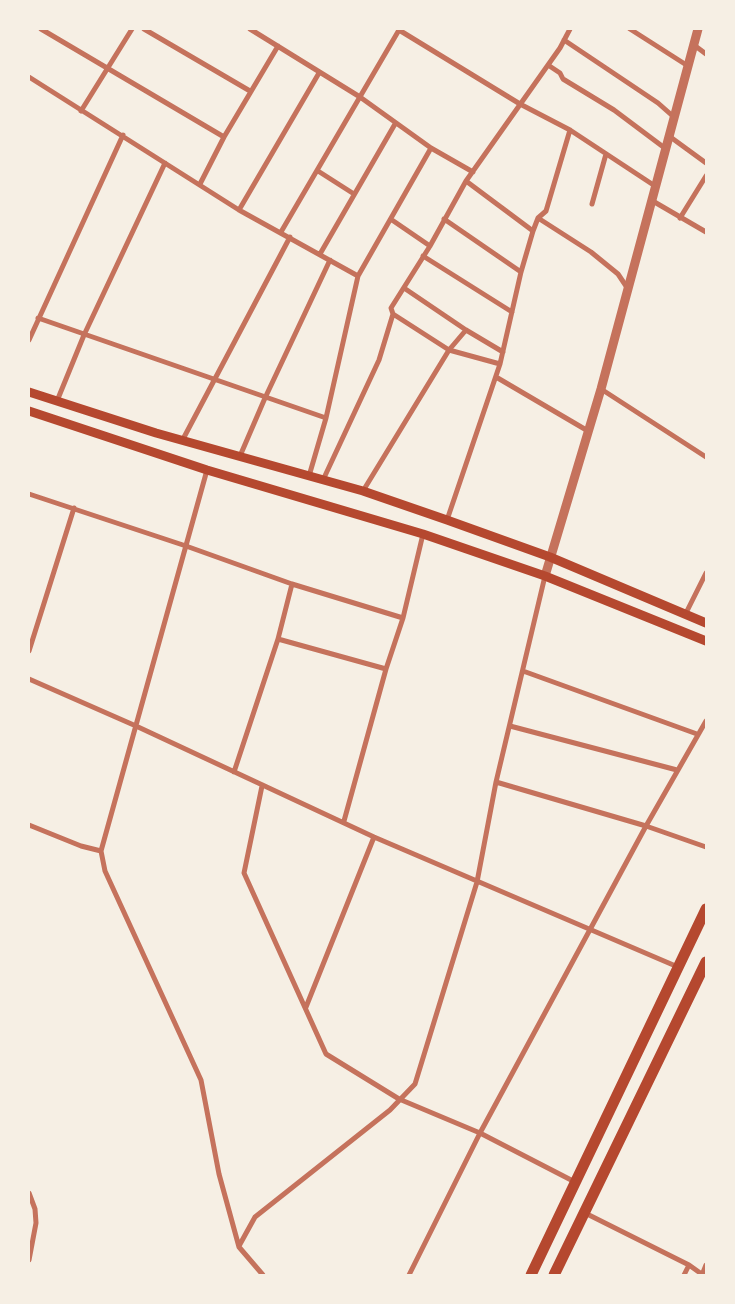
<!DOCTYPE html>
<html>
<head>
<meta charset="utf-8">
<style>
	body { margin:0 }
	#map { position:relative; width:735px; height:1304px; overflow:hidden; background:#f6efe4; font-family:Lato,sans-serif }
	canvas { display:block }
	.frame { position:absolute; inset:0; border:30px solid #f6efe4; pointer-events:none }
</style>
</head>
<body>
<div id="map">
<canvas width="735" height="1304"></canvas>
<div class="frame"></div>
</div>
<script>
const ctx = document.querySelector('canvas').getContext('2d');
ctx.lineJoin = 'round';
const toPath = rows => new Path2D(rows.map(r => 'M' + r).join(''));
function trace(path, color, width, dash) { ctx.strokeStyle = color; ctx.lineWidth = width; ctx.lineCap = dash ? 'butt' : 'round'; ctx.setLineDash(dash || []); ctx.stroke(path); }
const minor = toPath([
	[41,29,224,137],
	[144,29,250,91],
	[250,29,360,97,431,148,473,172],
	[630,29,688,66],
	[564,40,658,103,675,118],
	[694,45,706,54],
	[548,65,560,73,563,79,614,110,666,149],
	[29,77,239,210,358,276],
	[81,111,132,29],
	[669,136,706,163],
	[318,171,354,194],
	[466,181,533,231],
	[200,184,224,137,278,46],
	[651,200,706,232],
	[592,204,606,154],
	[239,210,319,73],
	[538,218,591,252,618,274,628,289],
	[680,218,706,176],
	[444,219,521,272],
	[392,220,430,246],
	[281,232,399,30,520,104,570,130,655,186],
	[320,254,395,124],
	[423,256,512,312],
	[404,288,466,330,503,352],
	[393,314,449,350,500,364],
	[38,318,326,418],
	[29,340,123,135],
	[496,377,588,431],
	[601,389,706,457],
	[57,401,84,335,165,163],
	[182,441,290,237],
	[240,456,265,398,330,260],
	[207,470,101,851,105,871,201,1080,219,1174,239,1247,263,1275],
	[309,476,326,418,358,276,431,148],
	[323,480,379,360,393,314,391,308,430,246,466,181,560,48,570,29],
	[363,491,449,350,466,330],
	[29,494,186,546,292,584,403,618],
	[447,520,500,364,521,272,533,231,538,218,546,211,570,130],
	[685,615,706,573],
	[278,639,386,669],
	[29,651,74,508],
	[523,671,697,734],
	[29,679,136,726,374,837,678,967],
	[510,726,677,770],
	[234,772,278,639,292,584],
	[496,782,646,826,706,847],
	[262,786,244,873,326,1054,399,1099,480,1133,575,1182],
	[344,821,386,669,403,618,423,534],
	[29,825,81,846,101,851],
	[306,1007,374,837],
	[29,1193,35,1209,36,1223,29,1260],
	[585,1213,689,1265,703,1275],
	[239,1246,255,1217,390,1110,415,1084,477,882,496,782,545,576],
	[409,1275,480,1133,646,826,706,721],
	[684,1275,689,1265],
	[702,1275,706,1265]
]);
const tertiary = toPath([
	[545,576,601,389,698,29]
]);
const secondary = toPath([
	[29,392,156,433,363,491,447,520,550,557,706,623],
	[29,411,207,470,423,534,545,576,706,641]
]);
const trunk = toPath([
	[531,1275,706,909],
	[554,1275,706,962]
]);
trace(minor, '#c5725c', 5);
trace(tertiary, '#c5725c', 9);
trace(secondary, '#b5482f', 9);
trace(trunk, '#b5482f', 11);
</script>
</body>
</html>
